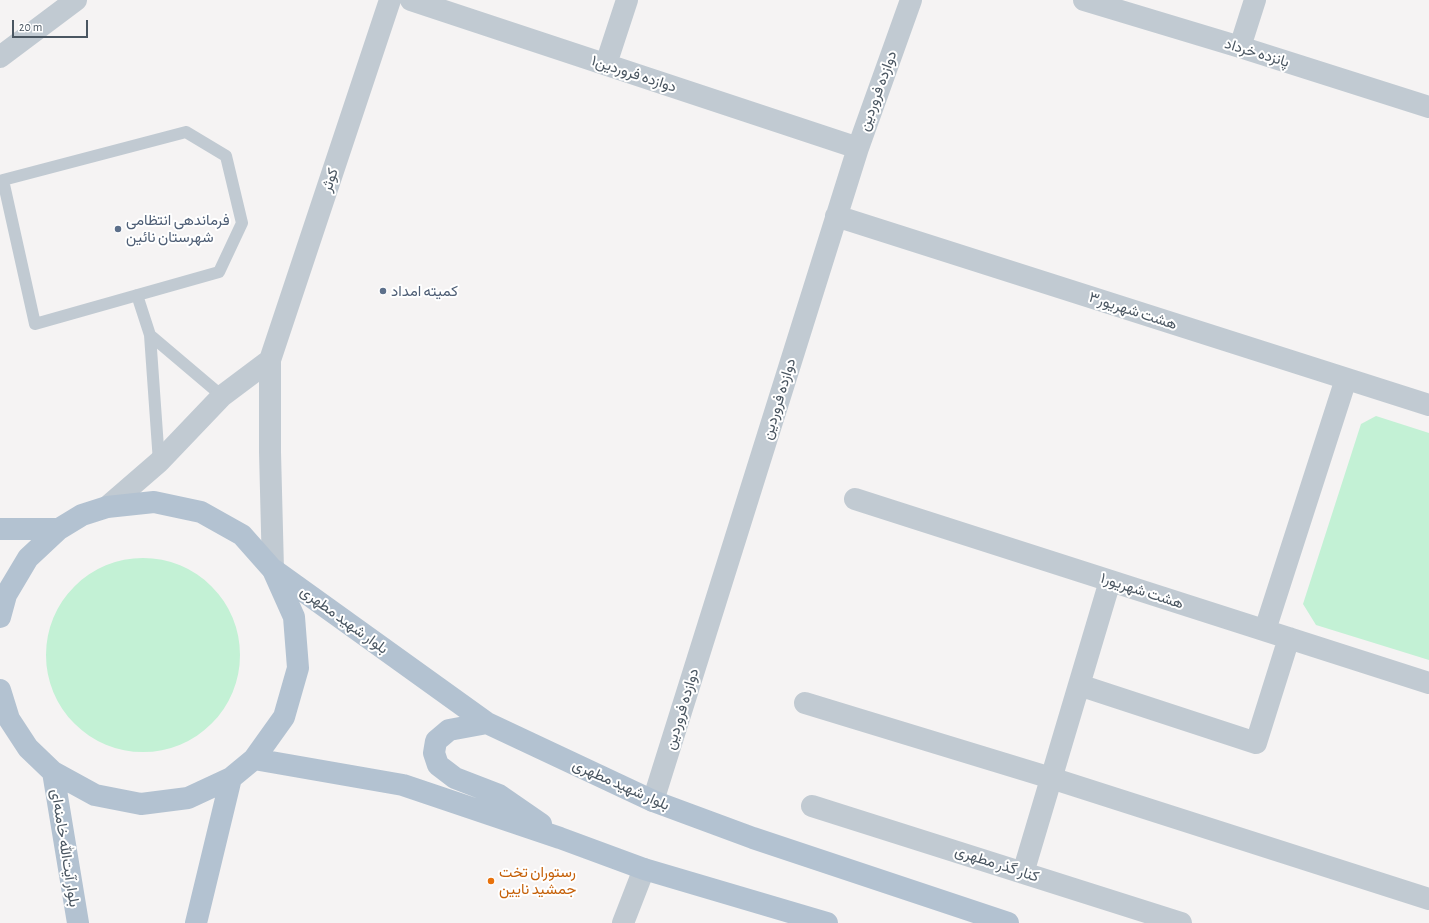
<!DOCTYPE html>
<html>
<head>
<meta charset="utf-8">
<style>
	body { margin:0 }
	#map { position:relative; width:1429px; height:923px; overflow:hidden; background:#f5f3f3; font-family:"Alegreya Sans",sans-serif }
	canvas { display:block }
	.scale { position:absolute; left:12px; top:20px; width:76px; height:18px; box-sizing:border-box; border:2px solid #4a5661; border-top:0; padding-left:5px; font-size:12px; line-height:14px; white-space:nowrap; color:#4a5661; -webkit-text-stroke:3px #fff; paint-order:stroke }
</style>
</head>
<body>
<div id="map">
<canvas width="1429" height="923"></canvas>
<div class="scale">20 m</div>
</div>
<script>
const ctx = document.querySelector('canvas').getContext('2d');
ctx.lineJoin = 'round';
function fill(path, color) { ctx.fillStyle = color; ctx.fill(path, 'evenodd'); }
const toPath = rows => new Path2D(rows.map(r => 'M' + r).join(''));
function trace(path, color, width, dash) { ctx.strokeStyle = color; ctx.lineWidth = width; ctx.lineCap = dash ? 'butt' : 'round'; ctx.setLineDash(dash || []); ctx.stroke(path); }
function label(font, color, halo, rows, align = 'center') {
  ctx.font = font + ' "Alegreya Sans",Vazirmatn,sans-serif'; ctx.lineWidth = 4; ctx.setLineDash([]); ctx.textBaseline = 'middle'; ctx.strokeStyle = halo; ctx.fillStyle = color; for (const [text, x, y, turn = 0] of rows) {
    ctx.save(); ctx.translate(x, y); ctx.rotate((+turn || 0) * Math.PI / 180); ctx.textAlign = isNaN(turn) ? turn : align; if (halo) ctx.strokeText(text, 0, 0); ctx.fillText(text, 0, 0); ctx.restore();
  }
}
const green = toPath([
	[1376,416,1429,433,1429,660,1316,625,1303,604,1361,424],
	'46 655a97 97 0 1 1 194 0a97 97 0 1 1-194 0Z'
]);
const lane = toPath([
	[186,132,226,156,242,223,219,272,35,324,3,180,186,132],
	[137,295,150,335,159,462],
	[150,335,222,396]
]);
const street = toPath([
	[411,0,858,148],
	[1084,0,1240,47,1429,107],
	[1240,47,1255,0],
	[0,57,76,0],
	[606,64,627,0],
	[836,216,1429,405],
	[855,499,1429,683],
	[107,507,159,462,222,396,270,360],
	[273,570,270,452,270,360,390,0],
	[1265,630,1346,379],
	[1079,685,1256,743,1289,638],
	[805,703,1051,778,1429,899],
	[653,801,858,148,911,0],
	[812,806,1181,923],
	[1023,873,1110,581],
	[623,923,644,869]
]);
const primary = toPath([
	[0,529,59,529],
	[274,570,487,723,653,801,753,838,1008,923],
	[0,617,6,595,28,558,59,529,82,515,107,507,154,502,201,512,242,535,273,570,294,617,298,668,284,717,254,759,231,778,188,798,141,804,95,795,53,772,28,748,9,719,0,690],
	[487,723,449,730,436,741,434,753,438,765,455,778,499,795,541,824],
	[254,759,403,785,560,838,644,869,827,923],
	[53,772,78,923],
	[196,923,231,778]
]);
const markers = [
	[118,229,4,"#5c6f8a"],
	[383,291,4,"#5c6f8a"],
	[491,881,4,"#e8710a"]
];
const streetNames = [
	["پانزده خرداد",1257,53,17],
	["دوازده فروردین۱",634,74,18],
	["دوازده فروردین",878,91,-70],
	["کوثر",330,180,-72],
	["هشت شهریور۳",1133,311,18],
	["دوازده فروردین",779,399,-73],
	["هشت شهریور۱",1142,591,18],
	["بلوار شهید مطهری",344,620,36],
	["دوازده فروردین",682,709,-73],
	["بلوار شهید مطهری",621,785,24],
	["بلوار آیت‌الله خامنه‌ای",65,848,81],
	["کنار گذر مطهری",997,864,18]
];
const serviceNames = [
	["فرماندهی انتظامی",126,220],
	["شهرستان نائین",126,237],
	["کمیته امداد",391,291]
];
const foodNames = [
	["رستوران تخت",499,872],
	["جمشید نایین",499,889]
];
fill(green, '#c3f1d5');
trace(lane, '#c1cad2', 12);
trace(street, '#c1cad2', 22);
trace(primary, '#b3c2d1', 22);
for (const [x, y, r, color] of markers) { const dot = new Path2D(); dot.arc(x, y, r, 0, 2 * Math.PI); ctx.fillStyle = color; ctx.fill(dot); trace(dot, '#fff', 1.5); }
label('15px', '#4a5661', '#fff', streetNames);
label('15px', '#4e5e75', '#fff', serviceNames, 'left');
label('15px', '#c56008', '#fff', foodNames, 'left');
</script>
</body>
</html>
